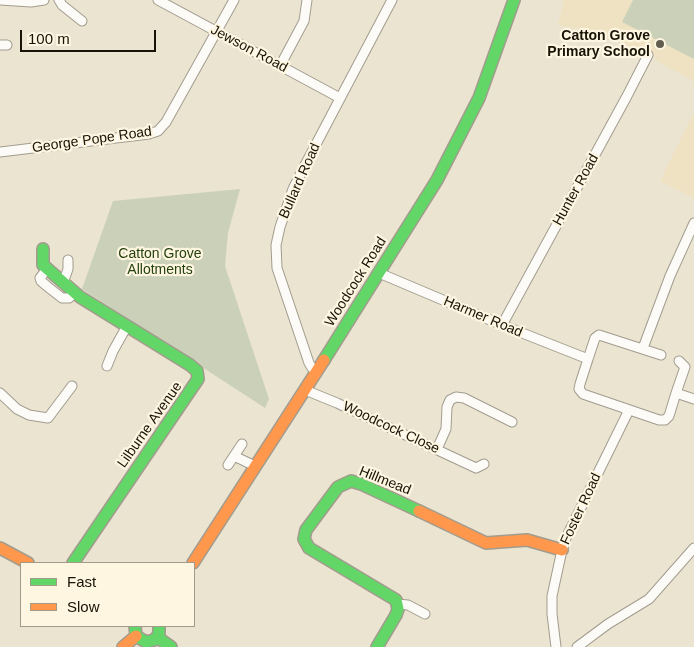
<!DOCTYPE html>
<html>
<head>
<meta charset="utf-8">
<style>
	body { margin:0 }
	#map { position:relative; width:694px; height:647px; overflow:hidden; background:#ebe4d1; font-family:Arial,sans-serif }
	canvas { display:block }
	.legend { position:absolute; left:20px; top:562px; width:175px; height:65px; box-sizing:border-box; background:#fef6e1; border:1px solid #a29b8a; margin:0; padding:6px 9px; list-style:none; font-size:15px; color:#181307 }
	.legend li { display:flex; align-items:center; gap:10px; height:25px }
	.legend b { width:25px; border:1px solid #a29b8a }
	.scale { position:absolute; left:20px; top:30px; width:136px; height:22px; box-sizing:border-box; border:2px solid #181307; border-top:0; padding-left:6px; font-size:15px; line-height:18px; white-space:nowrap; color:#181307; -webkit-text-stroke:4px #fef6e1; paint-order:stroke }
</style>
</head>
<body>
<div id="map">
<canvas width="694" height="647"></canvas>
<ul class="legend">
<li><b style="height:6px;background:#63d668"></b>Fast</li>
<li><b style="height:6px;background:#ff974d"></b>Slow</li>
</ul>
<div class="scale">100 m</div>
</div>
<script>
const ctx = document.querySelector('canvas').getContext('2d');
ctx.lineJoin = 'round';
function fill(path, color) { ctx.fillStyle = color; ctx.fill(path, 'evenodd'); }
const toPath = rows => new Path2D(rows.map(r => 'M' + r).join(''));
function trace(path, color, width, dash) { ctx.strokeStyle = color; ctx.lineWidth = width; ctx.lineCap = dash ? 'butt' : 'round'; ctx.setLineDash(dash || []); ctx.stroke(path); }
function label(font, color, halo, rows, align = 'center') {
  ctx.font = font + ' Arial,sans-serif'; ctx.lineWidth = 4.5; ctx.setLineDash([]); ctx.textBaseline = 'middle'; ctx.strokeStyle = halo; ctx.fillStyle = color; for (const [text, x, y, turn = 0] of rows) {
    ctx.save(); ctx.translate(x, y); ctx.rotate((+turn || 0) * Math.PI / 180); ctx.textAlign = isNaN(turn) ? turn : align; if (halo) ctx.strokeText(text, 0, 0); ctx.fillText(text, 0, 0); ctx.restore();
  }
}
const built = toPath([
	[564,0,694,0,694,81,655,60,656,57,641,50,582,30,558,25],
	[694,112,694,198,660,181]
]);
const green = toPath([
	[633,0,694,0,694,59,622,22],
	[240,189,228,233,225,266,269,399,265,408,82,289,113,201]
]);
const street = toPath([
	[0,0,31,2,44,0],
	[59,0,62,5,82,21],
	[158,0,340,98],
	[0,45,7,45],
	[280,66,304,21,307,0],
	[0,152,149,134,158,131,166,122,234,0],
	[47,269,40,278,41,281,48,287,62,298,69,298,75,292],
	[379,273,502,325,588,359,580,384,579,389,583,394,659,420,665,420,669,416,676,393,694,399],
	[63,283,68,269,68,260],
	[502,325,627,96,648,55],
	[643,348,670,276,694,223],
	[588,359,595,338,599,335,661,355],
	[107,366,113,351,127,326],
	[317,370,312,368,309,363,277,268,276,245,280,227,293,189,304,167,392,0],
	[305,390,337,403,476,468,484,464],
	[0,393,17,409,29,415,48,418,72,386],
	[676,393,685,367,679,361],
	[437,449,446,429,447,407,450,400,456,397,464,398,512,422],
	[234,456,242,444],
	[228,465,234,456,255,466],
	[397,604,408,605,425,614],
	[556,647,552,614,552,596,562,550,566,538,628,412,624,408],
	[577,647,608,624,649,599,694,548]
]);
const fast = toPath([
	[43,249,43,265,80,297,190,365,197,371,198,379,73,563],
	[324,360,437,180,479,98,514,0],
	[135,626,136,636,146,642,154,640,157,637,159,633,159,626],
	[157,637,171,647],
	[377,647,396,615,398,609,396,600,309,548,304,539,306,530,338,487,351,481,361,484,419,511]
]);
const slow = toPath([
	[419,511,486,543,527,540,562,550],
	[0,548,28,563],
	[193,563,324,360],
	[123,647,136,636]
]);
const markers = [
	[660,44,5,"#625c4e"]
];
const poiNames = [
	["Catton Grove",650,36],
	["Primary School",650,52]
];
const streetNames = [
	["Jewson Road",249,49,28],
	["George Pope Road",92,140,-8],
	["Bullard Road",300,181,-66],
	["Hunter Road",576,190,-61],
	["Woodcock Road",356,282,-58],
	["Harmer Road",483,317,23],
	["Lilburne Avenue",150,425,-55],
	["Woodcock Close",391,428,25],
	["Hillmead",385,481,22],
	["Foster Road",581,509,-65]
];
const parkNames = [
	["Catton Grove",160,254],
	["Allotments",160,270]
];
fill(built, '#eee2c2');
fill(green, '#cbd1b9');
trace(street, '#a29c8e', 11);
trace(fast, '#a29c8e', 14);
trace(slow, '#a29c8e', 14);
trace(street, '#fcfbf8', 9);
trace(fast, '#63d668', 11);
trace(slow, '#ff974d', 11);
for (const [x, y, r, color] of markers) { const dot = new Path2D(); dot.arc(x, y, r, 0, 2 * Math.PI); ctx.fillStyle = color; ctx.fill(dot); trace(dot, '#fef6e1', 2); }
label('bold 14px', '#181307', '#fef6e1', poiNames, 'right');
label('14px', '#181307', '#fef6e1', streetNames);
label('14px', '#24410e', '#fef6e1', parkNames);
</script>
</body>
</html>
